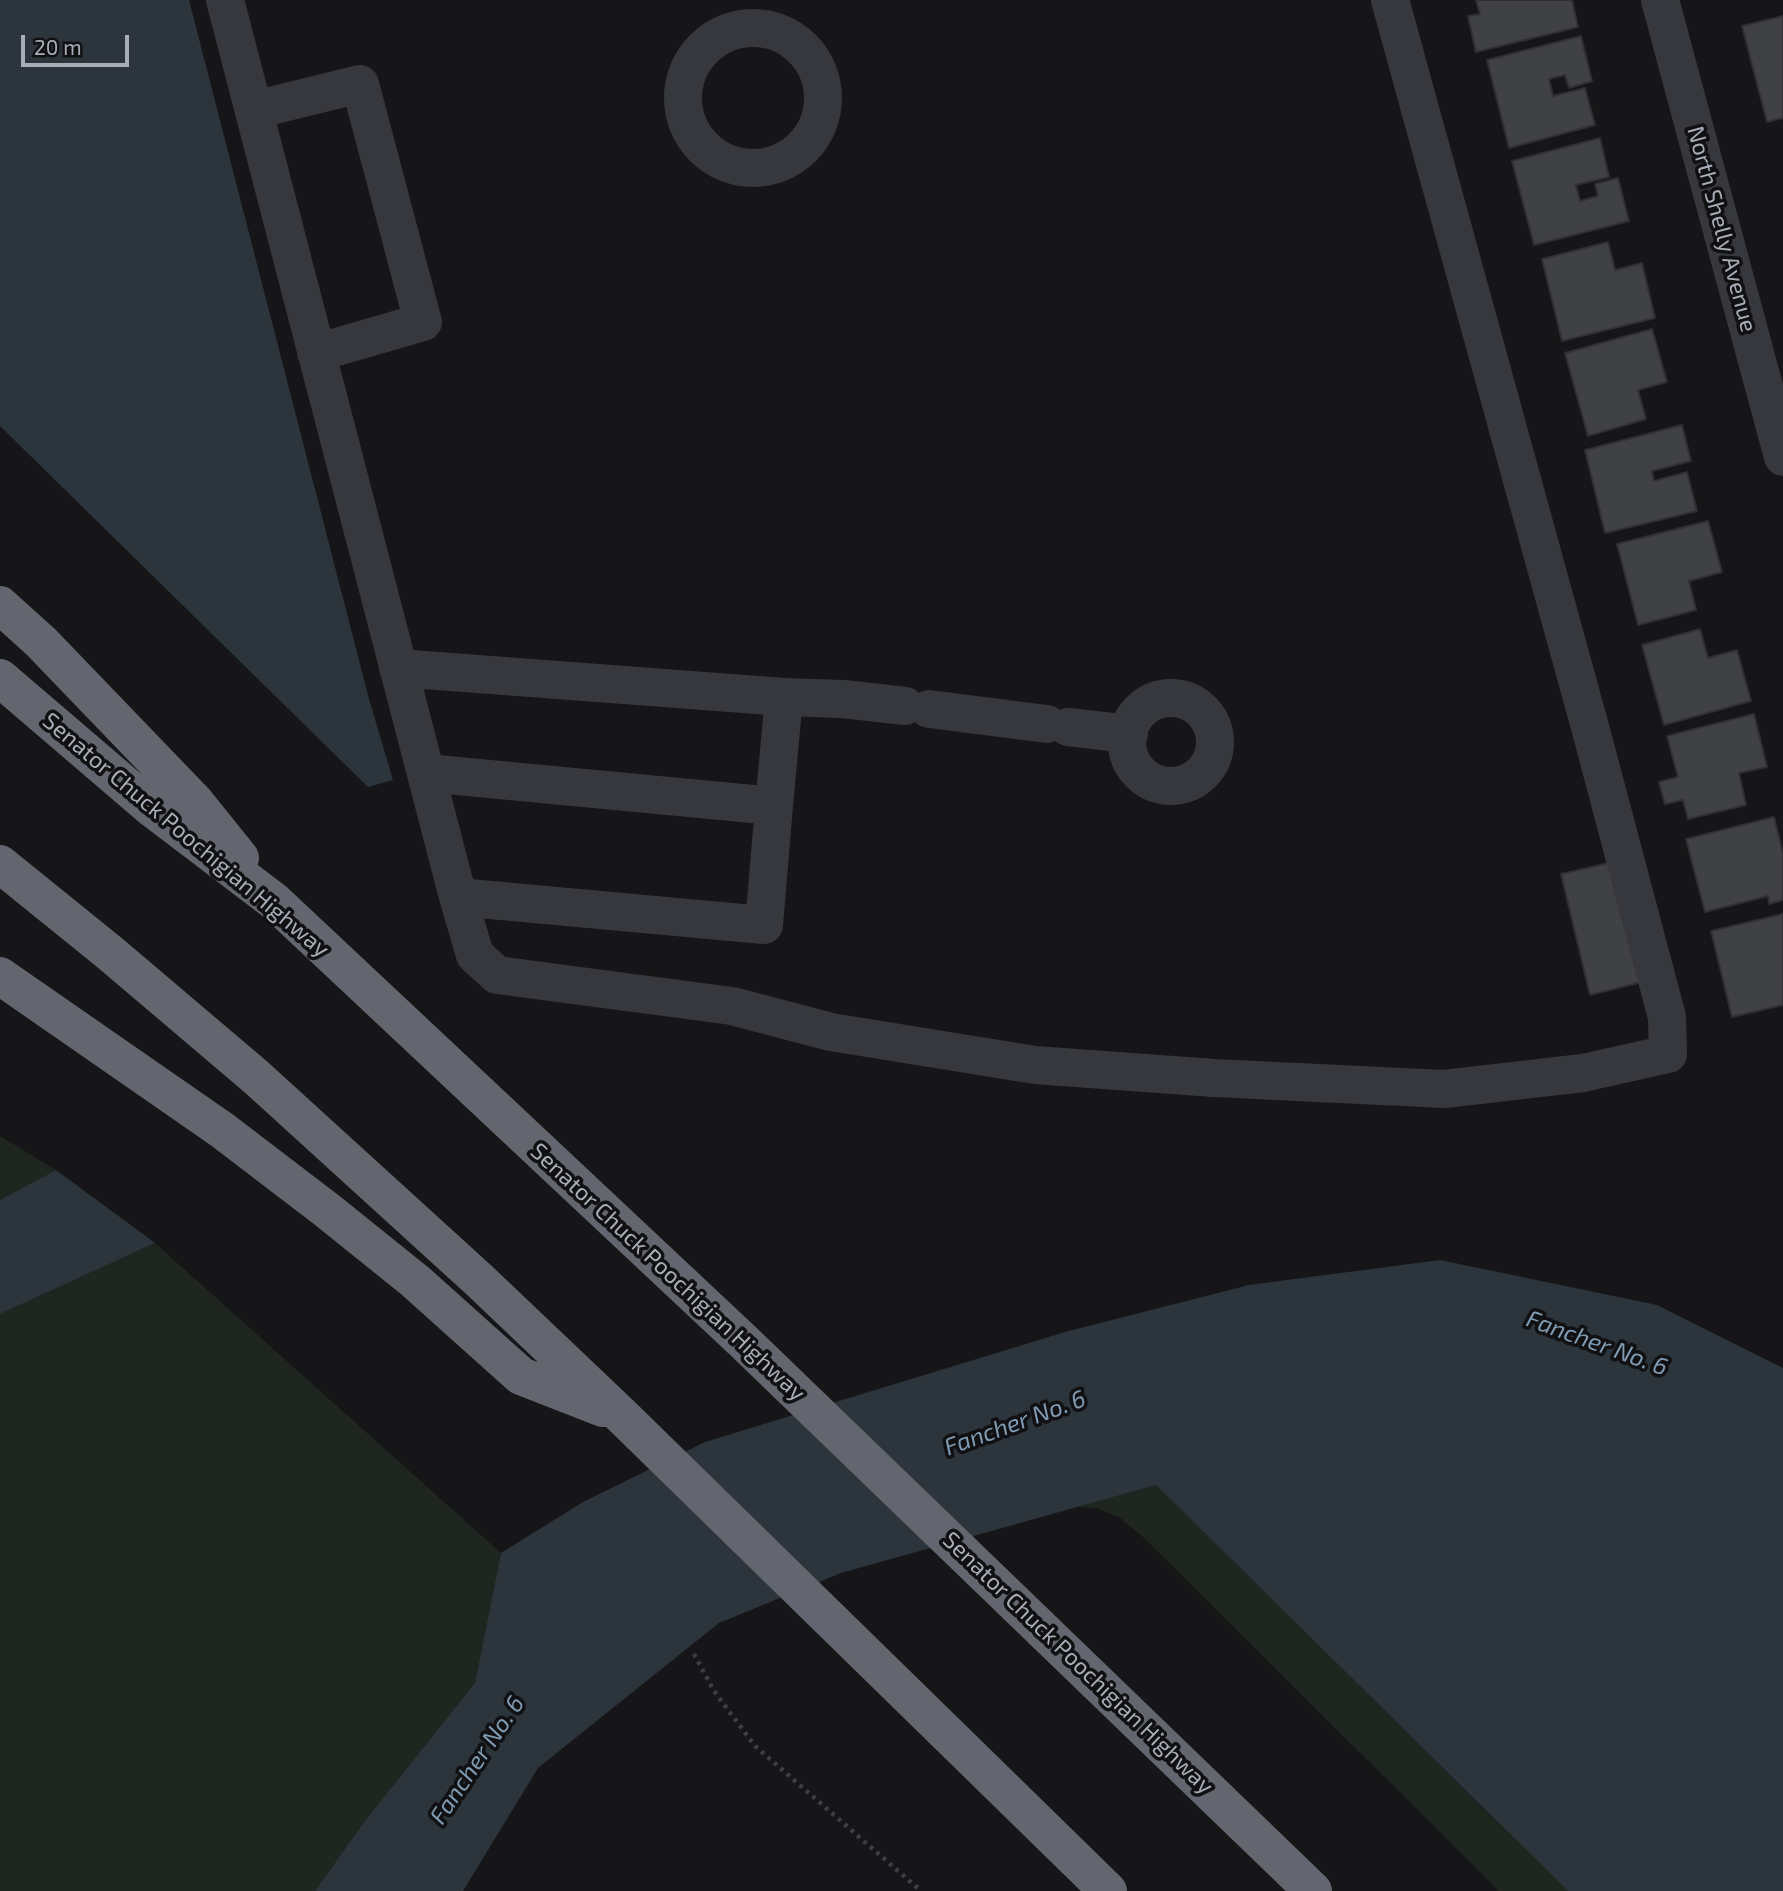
<!DOCTYPE html>
<html>
<head>
<meta charset="utf-8">
<style>
	body { margin:0 }
	#map { position:relative; width:1783px; height:1891px; overflow:hidden; background:#161618; font-family:"Exo 2",sans-serif }
	canvas { display:block }
	.scale { position:absolute; left:21px; top:35px; width:108px; height:32px; box-sizing:border-box; border:4px solid #a8adb8; border-top:0; padding-left:9px; font-size:21px; line-height:24px; white-space:nowrap; color:#a8adb8; -webkit-text-stroke:5px #111113; paint-order:stroke }
</style>
</head>
<body>
<div id="map">
<canvas width="1783" height="1891"></canvas>
<div class="scale">20 m</div>
</div>
<script>
const ctx = document.querySelector('canvas').getContext('2d');
ctx.lineJoin = 'round';
function fill(path, color) { ctx.fillStyle = color; ctx.fill(path, 'evenodd'); }
const toPath = rows => new Path2D(rows.map(r => 'M' + r).join(''));
function trace(path, color, width, dash) { ctx.strokeStyle = color; ctx.lineWidth = width; ctx.lineCap = dash ? 'butt' : 'round'; ctx.setLineDash(dash || []); ctx.stroke(path); }
function label(font, color, halo, rows, align = 'center') {
  ctx.font = font + ' "Exo 2",sans-serif'; ctx.lineWidth = 7; ctx.setLineDash([]); ctx.textBaseline = 'middle'; ctx.strokeStyle = halo; ctx.fillStyle = color; for (const [text, x, y, turn = 0] of rows) {
    ctx.save(); ctx.translate(x, y); ctx.rotate((+turn || 0) * Math.PI / 180); ctx.textAlign = isNaN(turn) ? turn : align; if (halo) ctx.strokeText(text, 0, 0); ctx.fillText(text, 0, 0); ctx.restore();
  }
}
const green = toPath([
	[0,1136,56,1170,0,1200],
	[155,1243,501,1553,475,1683,364,1822,315,1891,0,1891,0,1314],
	[1156,1485,1568,1891,1499,1891,1144,1538,1119,1517,1096,1508,1076,1507]
]);
const water = toPath([
	[0,0,189,0,369,699,393,780,368,787,0,426],
	[56,1170,155,1243,0,1314,0,1200],
	[1440,1260,1657,1305,1783,1368,1783,1891,1568,1891,1156,1485,841,1573,719,1623,538,1768,463,1891,315,1891,364,1822,475,1683,501,1553,583,1502,705,1442,1065,1332,1249,1285]
]);
const building = toPath([
	[1476,0,1572,0,1578,27,1476,52,1468,16,1480,14,1476,0],
	[1783,16,1783,118,1767,122,1742,26,1783,16],
	[1581,36,1592,81,1569,88,1565,75,1549,79,1553,96,1585,88,1595,125,1509,148,1487,60,1581,36],
	[1600,138,1609,177,1576,185,1580,201,1598,196,1595,184,1618,178,1629,221,1534,245,1512,161,1600,138],
	[1608,242,1615,270,1642,263,1655,318,1562,341,1542,259,1608,242],
	[1652,329,1667,382,1638,390,1646,419,1588,436,1565,353,1652,329],
	[1682,425,1691,461,1652,471,1654,481,1687,472,1697,511,1605,533,1585,450,1682,425],
	[1708,521,1722,572,1689,581,1696,610,1638,625,1617,544,1708,521],
	[1700,629,1708,658,1737,650,1751,701,1664,725,1642,645,1700,629],
	[1754,714,1767,767,1739,773,1746,805,1688,819,1683,800,1665,804,1659,782,1678,777,1667,736,1754,714],
	[1774,817,1783,853,1783,900,1769,904,1768,896,1705,912,1686,839,1774,817],
	[1613,862,1642,982,1590,995,1561,874,1613,862],
	[1783,914,1783,1005,1732,1017,1711,931,1783,914]
]);
const path = toPath([
	[694,1654,714,1691,755,1746,921,1891]
]);
const minor = toPath([
	[225,0,458,897,475,955,497,975,732,1006,831,1032,1035,1065,1214,1078,1444,1089,1583,1073,1668,1054,1667,1017,1590,727,1390,0],
	[1660,0,1783,457],
	'683 98a70 70 0 1 1 140 0a70 70 0 1 1-140 0Z',
	[254,110,360,84,423,322,316,353],
	[398,668,784,697,774,806],
	[784,697,843,699,905,706],
	'1127 742a44 44 0 1 1 88 0a44 44 0 1 1-88 0Z',
	[929,709,1047,724],
	[1068,727,1129,734],
	[426,773,774,806,764,925,458,897]
]);
const highway = toPath([
	[0,605,41,642,195,802,240,858],
	[0,678,153,809,274,901,744,1342,1313,1891],
	[0,864,110,953,256,1077,479,1280,621,1415,1108,1891],
	[0,976,222,1130,328,1211,415,1281,521,1376,603,1408]
]);
const streetNames = [
	["North Shelly Avenue",1722,229,75],
	["Senator Chuck Poochigian Highway",186,835,40],
	["Senator Chuck Poochigian Highway",668,1272,43],
	["Senator Chuck Poochigian Highway",1078,1663,44]
];
const waterNames = [
	["Fancher No. 6",1597,1343,20],
	["Fancher No. 6",1015,1423,-20],
	["Fancher No. 6",477,1760,-56]
];
fill(green, '#1e261f');
fill(water, '#2c353c');
fill(building, '#404145');
trace(building, '#303034', 2);
trace(path, '#3d3f44', 4.5, [3.5, 5]);
trace(minor, '#37383d', 38);
trace(highway, '#63666e', 38);
label('23px', '#a8adb8', '#111113', streetNames);
label('italic 24px', '#7f9bb3', '#111113', waterNames);
</script>
</body>
</html>
